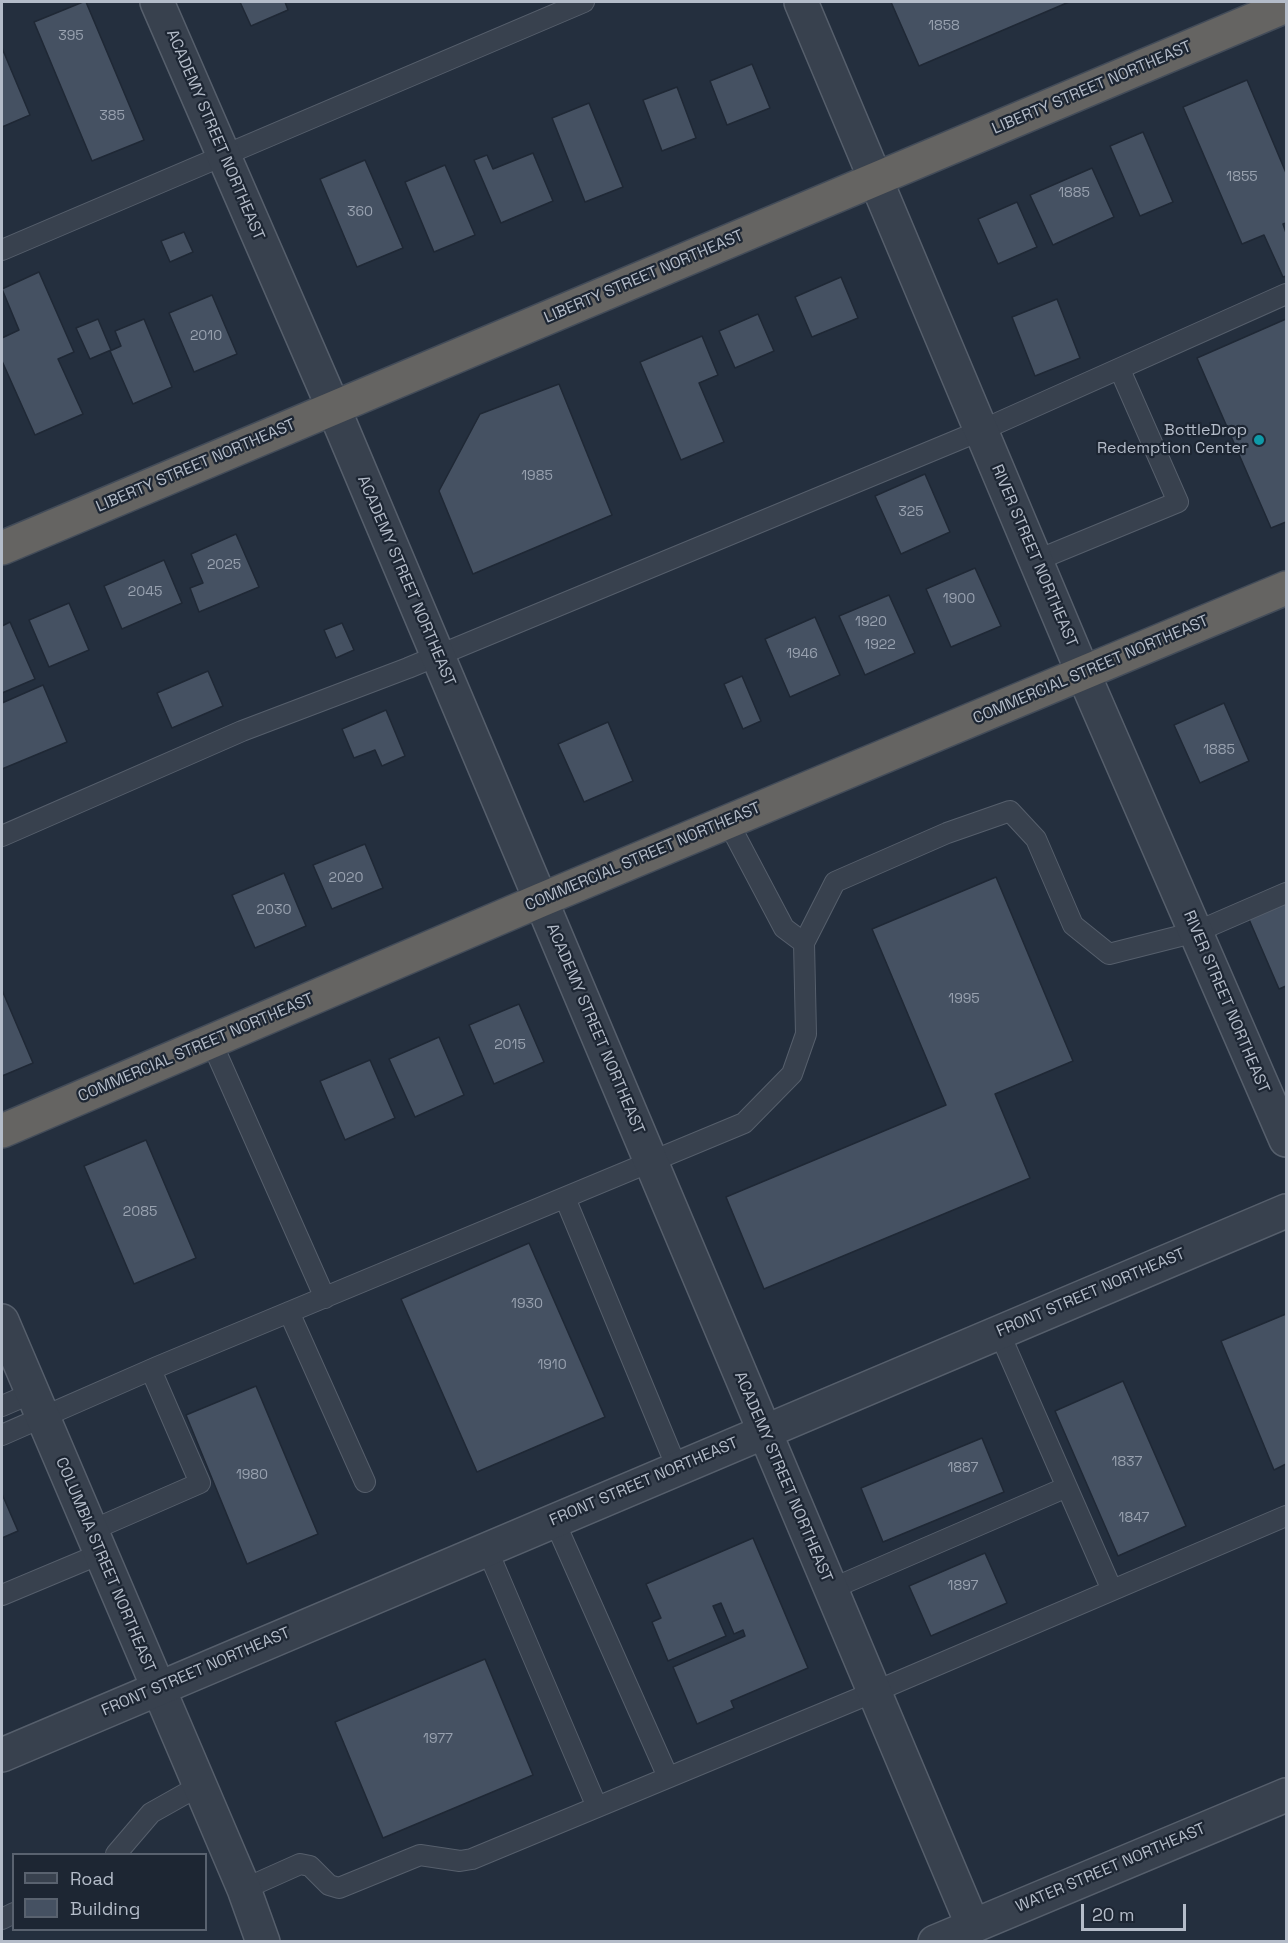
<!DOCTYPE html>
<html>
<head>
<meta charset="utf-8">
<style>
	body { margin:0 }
	#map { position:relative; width:1288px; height:1943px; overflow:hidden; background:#242f3e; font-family:"Space Grotesk",sans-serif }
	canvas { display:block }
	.frame { position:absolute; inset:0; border:3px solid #b4bcc9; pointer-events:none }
	.legend { position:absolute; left:12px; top:1853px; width:195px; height:78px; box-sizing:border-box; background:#1d2633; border:2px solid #59626f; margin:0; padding:8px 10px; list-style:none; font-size:18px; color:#b4bcc9 }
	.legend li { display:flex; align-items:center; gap:12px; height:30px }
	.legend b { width:30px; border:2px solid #59626f }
	.scale { position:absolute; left:1081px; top:1904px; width:105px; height:27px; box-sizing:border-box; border:3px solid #b4bcc9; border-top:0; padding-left:8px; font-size:18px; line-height:21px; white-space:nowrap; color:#b4bcc9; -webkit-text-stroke:4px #1d2633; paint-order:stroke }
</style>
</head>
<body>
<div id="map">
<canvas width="1288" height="1943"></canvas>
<div class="frame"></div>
<ul class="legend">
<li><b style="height:8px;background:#38414e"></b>Road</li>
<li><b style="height:16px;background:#455162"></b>Building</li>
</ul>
<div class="scale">20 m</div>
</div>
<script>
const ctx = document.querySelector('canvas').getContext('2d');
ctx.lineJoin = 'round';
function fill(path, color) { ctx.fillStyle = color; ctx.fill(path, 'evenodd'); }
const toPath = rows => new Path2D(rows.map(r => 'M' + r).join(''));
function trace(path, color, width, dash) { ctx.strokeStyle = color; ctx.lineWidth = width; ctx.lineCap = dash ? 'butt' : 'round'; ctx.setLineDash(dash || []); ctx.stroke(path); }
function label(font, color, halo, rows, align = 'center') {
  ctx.font = font + ' "Space Grotesk",sans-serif'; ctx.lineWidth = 4.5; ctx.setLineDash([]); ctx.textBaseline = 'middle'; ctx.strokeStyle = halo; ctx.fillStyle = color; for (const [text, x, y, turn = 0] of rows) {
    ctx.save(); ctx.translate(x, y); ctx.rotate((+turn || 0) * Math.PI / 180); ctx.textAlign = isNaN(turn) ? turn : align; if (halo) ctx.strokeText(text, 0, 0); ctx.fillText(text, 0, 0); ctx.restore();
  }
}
const building = toPath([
	[83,2,86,2,144,140,92,161,34,22,83,2],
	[240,2,285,2,288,10,251,26,240,2],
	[891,2,1069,2,919,66,891,2],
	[2,48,30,115,2,127,2,48],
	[752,64,770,108,727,125,710,81,752,64],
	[1247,80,1286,173,1286,223,1283,224,1286,233,1286,276,1283,277,1264,235,1242,244,1183,107,1247,80],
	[677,87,696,138,662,151,643,100,677,87],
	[589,103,623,187,585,202,552,118,589,103],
	[1143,132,1173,202,1140,216,1110,146,1143,132],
	[533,153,553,201,501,223,474,160,487,155,493,169,533,153],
	[365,160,403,248,357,267,320,179,365,160],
	[445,165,475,235,434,252,405,182,445,165],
	[1092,168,1114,217,1053,245,1030,195,1092,168],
	[1017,202,1037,247,998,264,978,219,1017,202],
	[184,232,193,252,170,262,161,241,184,232],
	[39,272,74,352,58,359,83,414,35,435,2,361,2,338,19,330,2,289,39,272],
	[841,277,858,318,812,337,795,297,841,277],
	[212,295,237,354,194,372,169,313,212,295],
	[1057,299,1080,358,1035,376,1012,317,1057,299],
	[758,314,774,351,735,368,719,331,758,314],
	[98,319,111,350,90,359,76,328,98,319],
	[144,319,172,387,133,404,110,351,121,346,115,331,144,319],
	[1286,319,1286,522,1271,528,1197,358,1286,319],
	[702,336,718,375,699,383,724,442,681,460,640,362,702,336],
	[559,384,612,515,473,574,439,491,480,414,559,384],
	[925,474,950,532,901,554,875,496,925,474],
	[236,534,259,587,199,612,190,588,203,583,191,554,236,534],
	[164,560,182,603,122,629,104,586,164,560],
	[975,568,1001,626,951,647,926,589,975,568],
	[889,595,915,653,865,675,839,616,889,595],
	[69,603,89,650,49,667,29,620,69,603],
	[815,617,840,675,790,697,765,639,815,617],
	[10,622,35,679,2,693,2,626,10,622],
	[342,623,354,650,336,658,324,630,342,623],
	[208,671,223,706,172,728,157,693,208,671],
	[742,676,761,721,743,729,724,684,742,676],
	[43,685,67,742,2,769,2,703,43,685],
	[1224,703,1249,761,1200,783,1174,725,1224,703],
	[386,710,405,756,382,766,375,750,354,758,342,729,386,710],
	[608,722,633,781,584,802,558,744,608,722],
	[365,844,383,888,332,909,313,865,365,844],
	[284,873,306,926,255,948,232,895,284,873],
	[996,877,1073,1061,995,1094,1030,1178,764,1289,726,1197,946,1105,872,929,996,877],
	[1286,900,1286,986,1279,989,1248,917,1286,900],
	[2,990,33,1063,2,1076,2,990],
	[519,1004,544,1062,494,1084,469,1025,519,1004],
	[439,1037,464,1095,415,1117,389,1059,439,1037],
	[370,1060,395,1118,345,1140,320,1081,370,1060],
	[146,1140,196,1258,134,1284,84,1166,146,1140],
	[529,1243,605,1417,477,1472,401,1299,529,1243],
	[1286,1314,1286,1464,1274,1470,1221,1341,1286,1314],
	[1123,1381,1186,1526,1118,1556,1055,1411,1123,1381],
	[256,1386,318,1534,247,1564,186,1415,256,1386],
	[982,1438,1004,1492,883,1542,861,1488,982,1438],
	[2,1494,18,1531,2,1538,2,1494],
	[753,1538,808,1668,731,1701,734,1708,697,1724,673,1667,745,1636,743,1630,734,1634,721,1603,713,1606,726,1636,668,1661,652,1622,661,1618,646,1584,753,1538],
	[985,1553,1007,1603,931,1636,909,1586,985,1553],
	[485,1659,533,1775,383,1838,335,1722,485,1659]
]);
const service = toPath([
	[2,250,584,2],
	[1035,561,1178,502,1120,370],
	[728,822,784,928,804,943],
	[2,836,242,731,408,668,982,430,1286,294],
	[211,1041,325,1298],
	[565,1198,677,1468],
	[289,1312,365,1482],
	[999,1332,1112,1590],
	[2,1406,32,1393],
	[2,1435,157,1367,744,1123,792,1074,806,1034,804,943,835,882,947,833,1010,811,1036,839,1073,925,1109,954,1196,932,1286,893],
	[554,1520,668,1777],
	[90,1531,200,1483,151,1370],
	[487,1549,597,1807],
	[831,1589,1067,1487],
	[2,1595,100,1554],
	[116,1854,151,1813,199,1786],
	[244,1889,300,1864,310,1866,329,1885,339,1888,420,1855,460,1861,472,1859,874,1692,1286,1516],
	[2,1919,14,1913]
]);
const minor = toPath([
	[157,2,333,407,973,1926],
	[801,2,1083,673,1286,1140],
	[2,1321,244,1889,263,1942],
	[935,1942,1286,1795]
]);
const tertiary = toPath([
	[2,1755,1286,1211]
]);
const trunk = toPath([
	[2,548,1286,6],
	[2,1131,541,900,1286,588]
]);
const markers = [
	[1259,440,6,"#0f9aa8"]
];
const numberNames = [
	["1858",944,26],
	["395",71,36],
	["385",112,116],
	["1855",1242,177],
	["1885",1074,193],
	["360",360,212],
	["2010",206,336],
	["1985",537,476],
	["325",911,512],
	["2025",224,565],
	["2045",145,592],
	["1900",959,599],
	["1920",871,622],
	["1922",880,645],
	["1946",802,654],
	["1885",1219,750],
	["2020",346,878],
	["2030",274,910],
	["1995",964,999],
	["2015",510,1045],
	["2085",140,1212],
	["1930",527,1304],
	["1910",552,1365],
	["1837",1127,1462],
	["1887",963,1468],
	["1980",252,1475],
	["1847",1134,1518],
	["1897",963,1586],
	["1977",438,1739]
];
const streetNames = [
	["LIBERTY STREET NORTHEAST",1092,88,-23],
	["ACADEMY STREET NORTHEAST",215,135,67],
	["LIBERTY STREET NORTHEAST",644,277,-23],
	["LIBERTY STREET NORTHEAST",196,466,-23],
	["RIVER STREET NORTHEAST",1034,556,67],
	["ACADEMY STREET NORTHEAST",406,581,67],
	["COMMERCIAL STREET NORTHEAST",1091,670,-23],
	["COMMERCIAL STREET NORTHEAST",643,857,-23],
	["RIVER STREET NORTHEAST",1226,1002,67],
	["ACADEMY STREET NORTHEAST",595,1029,67],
	["COMMERCIAL STREET NORTHEAST",196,1048,-23],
	["FRONT STREET NORTHEAST",1091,1293,-23],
	["ACADEMY STREET NORTHEAST",783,1477,67],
	["FRONT STREET NORTHEAST",644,1482,-23],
	["COLUMBIA STREET NORTHEAST",105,1565,67],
	["FRONT STREET NORTHEAST",196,1672,-23],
	["WATER STREET NORTHEAST",1111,1868,-23]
];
const poiNames = [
	["BottleDrop",1247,431],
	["Redemption Center",1247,449]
];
fill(building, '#455162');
trace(building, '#1f2835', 1.5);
trace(service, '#565f6c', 22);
trace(minor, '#565f6c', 36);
trace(tertiary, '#565f6c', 36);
trace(trunk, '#434c59', 36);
trace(service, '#38414e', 20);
trace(minor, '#38414e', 33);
trace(tertiary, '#38414e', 33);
trace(trunk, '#656462', 33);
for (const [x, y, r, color] of markers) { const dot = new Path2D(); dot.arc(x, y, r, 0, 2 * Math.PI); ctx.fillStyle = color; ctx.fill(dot); trace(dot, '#1d2633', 2); }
label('14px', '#98a1af', null, numberNames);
label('16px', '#b4bcc9', '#1d2633', streetNames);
label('16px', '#b4bcc9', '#1d2633', poiNames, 'right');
</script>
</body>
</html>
